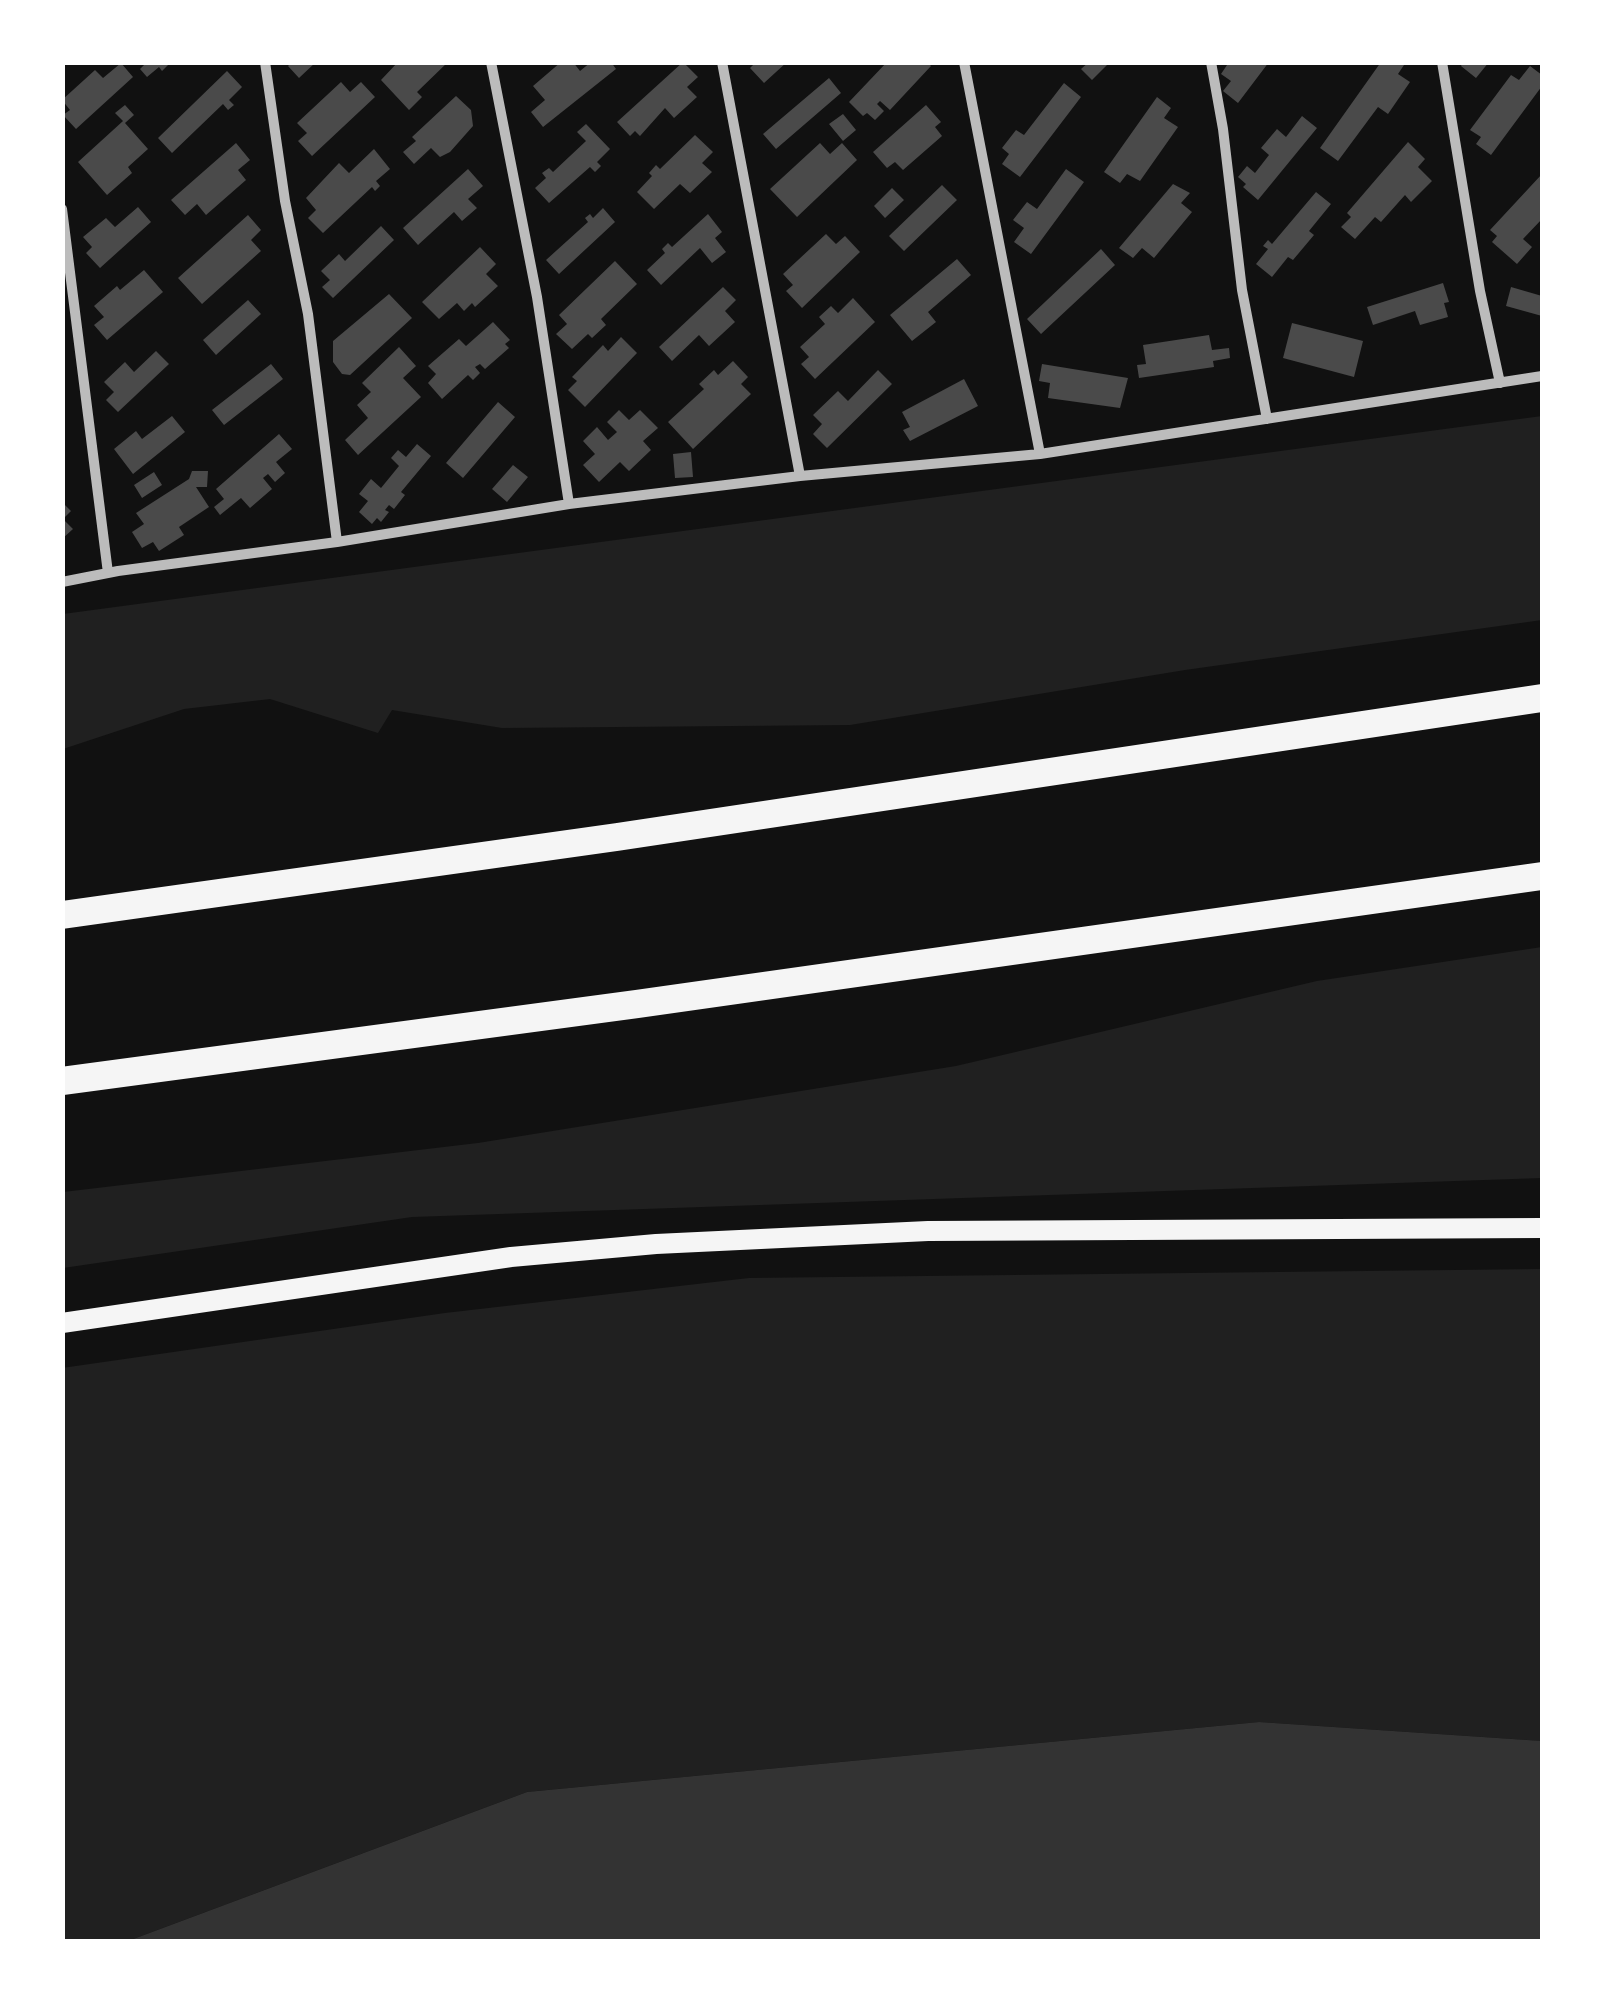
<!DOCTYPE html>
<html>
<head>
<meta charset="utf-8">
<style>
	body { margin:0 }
	#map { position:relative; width:1605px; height:2004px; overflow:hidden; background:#111; font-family:"Crimson Pro",serif }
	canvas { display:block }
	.frame { position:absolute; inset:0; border:65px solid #fff; pointer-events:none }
</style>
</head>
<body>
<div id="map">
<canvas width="1605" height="2004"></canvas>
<div class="frame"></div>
</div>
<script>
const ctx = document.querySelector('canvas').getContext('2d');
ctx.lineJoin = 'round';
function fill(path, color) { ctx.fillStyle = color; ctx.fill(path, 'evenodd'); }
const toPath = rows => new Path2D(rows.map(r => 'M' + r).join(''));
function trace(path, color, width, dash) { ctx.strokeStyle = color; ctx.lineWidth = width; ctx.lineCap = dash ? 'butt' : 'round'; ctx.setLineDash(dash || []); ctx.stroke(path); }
const green = toPath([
	[1542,416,1542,620,1185,670,850,725,502,728,392,710,378,733,270,699,184,709,63,749,63,614],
	[1542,947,1542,1178,412,1217,63,1268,63,1192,478,1143,956,1066,1317,981],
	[1542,1269,1542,1741,1259,1722,527,1792,128,1941,63,1941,62,1368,445,1313,749,1278]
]);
const water = toPath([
	[1259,1722,1542,1741,1542,1941,128,1941,527,1792]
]);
const building = toPath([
	[147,62,171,62,162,71,159,67,147,77,140,69],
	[292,62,316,62,299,78,288,66],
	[398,62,448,62,417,92,422,97,409,110,381,80],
	[561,62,573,62,580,71,591,62,611,62,616,69,543,127,531,112,545,100,533,86],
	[683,62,698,77,687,87,697,97,674,118,665,108,640,136,635,131,630,136,617,122],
	[756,62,787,62,764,83,750,68],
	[887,62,927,62,931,66,890,110,880,101,877,104,884,111,875,120,867,113,863,116,849,102],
	[1089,62,1110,62,1092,80,1081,69],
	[1229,62,1269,62,1238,103,1223,91,1231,81,1221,74],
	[1381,62,1406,62,1398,74,1410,82,1388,114,1378,107,1338,161,1320,148],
	[1463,62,1489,62,1476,78,1461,66],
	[121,63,133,77,76,129,63,115,70,110,62,100,95,70,103,78],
	[1530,66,1542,75,1542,86,1491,155,1476,144,1481,137,1470,130,1511,75,1519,80],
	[227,71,242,87,229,100,234,105,228,110,223,104,172,153,158,138],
	[829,78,841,93,776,149,763,134],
	[341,82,350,92,361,82,375,97,312,156,298,141,307,133,297,123],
	[1064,83,1081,97,1020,177,1002,164,1009,154,1002,148,1016,130,1024,135],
	[456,96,471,110,473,126,450,152,440,157,431,148,414,164,403,152,416,141,412,137],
	[1157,97,1171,108,1164,118,1178,127,1140,181,1127,174,1120,183,1104,172],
	[125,105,134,115,125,123,148,149,128,167,132,173,107,195,78,162,123,121,115,113],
	[926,105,941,122,935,127,942,136,903,170,895,162,887,168,873,152],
	[843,114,856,130,843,141,829,124],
	[1302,116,1317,128,1258,200,1243,187,1246,184,1238,177,1247,166,1255,173,1269,155,1261,148,1277,129,1286,137],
	[586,124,610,149,597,162,601,166,595,172,590,167,549,203,535,188,546,178,542,173,549,168,553,172,586,141,577,132],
	[695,135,713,152,702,163,712,172,690,193,680,184,654,209,637,192,652,176,649,173,656,165,660,169],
	[1408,142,1425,159,1418,167,1432,181,1411,202,1405,195,1381,222,1375,217,1355,239,1341,227,1351,217,1347,213],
	[236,143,250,160,238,170,246,180,206,215,197,204,185,215,171,200],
	[820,143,830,154,842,143,857,160,797,217,770,189],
	[374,149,390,169,376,181,380,186,375,191,372,187,323,233,308,218,316,210,306,198,339,163,349,173],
	[468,169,483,186,468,199,477,208,462,221,454,212,418,245,403,228],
	[1066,169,1084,182,1031,254,1014,242,1024,228,1013,220,1027,202,1037,209],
	[1542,174,1542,219,1523,239,1532,247,1517,264,1492,242,1497,236,1490,230],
	[1173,184,1190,193,1181,203,1192,212,1154,258,1142,248,1133,258,1119,248],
	[942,185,957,200,904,251,889,236],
	[892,188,904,200,885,218,874,206],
	[1316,192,1331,204,1309,231,1314,235,1293,260,1288,257,1272,277,1256,264,1268,249,1263,246,1268,240,1272,244],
	[138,207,151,222,100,268,86,253,92,247,83,237,106,218,115,227],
	[603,208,615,222,559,274,546,260,588,222,585,218,590,214,593,218],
	[708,214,722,232,715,238,726,252,712,263,700,248,661,285,647,270,665,253,662,249,668,243,672,247],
	[248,215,261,230,251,240,261,251,202,304,178,278],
	[381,226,394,240,333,298,322,287,330,280,321,271,339,254,345,261],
	[826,234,836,244,845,236,860,252,802,308,786,291,793,285,783,274],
	[480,247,496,264,486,274,498,286,475,307,472,303,464,311,457,303,439,319,422,302],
	[1101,249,1115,265,1041,334,1027,319],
	[957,259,971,275,928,312,936,322,912,341,890,315],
	[615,261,637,284,601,319,606,325,592,338,588,334,572,349,556,334,567,324,559,315],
	[144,270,163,292,107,340,94,325,104,317,94,306,117,286,120,290],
	[1443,283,1449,302,1444,303,1448,317,1420,325,1415,311,1373,325,1367,307],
	[723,287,736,300,725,311,735,322,709,346,699,335,672,361,659,347],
	[1511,287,1542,296,1542,316,1506,306],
	[389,294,412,318,350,375,342,374,333,362,333,341],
	[853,298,875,322,815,379,801,364,809,357,800,347,825,324,819,317,831,306,838,313],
	[248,300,261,314,216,355,203,340],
	[493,322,510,340,505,344,509,348,485,369,480,364,475,367,480,373,473,380,468,375,442,399,428,383,436,374,428,366,459,339,466,346],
	[1292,323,1363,341,1354,377,1283,358],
	[1209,335,1212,350,1229,348,1230,358,1213,361,1214,367,1139,378,1137,365,1146,364,1143,345],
	[621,337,637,353,585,407,568,390,577,381,572,377,603,345,608,351],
	[399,347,416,366,403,378,421,397,358,455,345,440,368,418,357,405,371,392,362,383],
	[156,351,169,364,118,412,106,400,114,392,104,382,125,362,134,372],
	[733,361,748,377,741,384,751,394,693,449,668,422,704,389,699,384,714,370,718,375],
	[271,364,283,379,224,425,212,410],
	[1042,364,1128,378,1120,408,1048,398,1050,383,1039,381],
	[878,370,892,384,827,448,813,434,822,424,813,415,838,391,848,401],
	[964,379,978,406,910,441,903,430,910,427,902,412],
	[498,402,515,417,463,478,446,463],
	[619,410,629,420,640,410,658,428,643,441,651,450,629,471,620,462,599,482,583,465,595,454,583,441,597,427,608,440,617,432,607,422],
	[172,416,185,432,133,474,114,449,136,431,142,439],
	[279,434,292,449,276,462,285,473,275,482,268,474,263,478,272,489,250,508,241,498,220,515,214,507,224,499,216,489],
	[417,444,431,456,401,492,405,495,394,509,389,505,385,510,389,512,381,522,377,518,372,524,359,512,368,501,359,494,371,479,381,488,399,466,391,458,398,450,406,457],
	[691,452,693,477,675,478,673,454],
	[513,465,528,477,507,502,492,489],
	[192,471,208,471,207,487,196,487,209,507,179,527,184,535,159,551,153,542,142,548,132,532,144,524,136,513,189,479],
	[154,472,162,485,142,498,134,485],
	[62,502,71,511,63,519,73,529,62,539]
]);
const minor = toPath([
	[265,62,285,201,308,314,337,542],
	[491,62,537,297,569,504],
	[722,62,800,476],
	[964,62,1040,454],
	[1211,62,1223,129,1242,290,1267,419],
	[1442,62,1480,291,1500,383],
	[62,209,108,573],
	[62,582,118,571,337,542,569,504,800,476,1040,454,1542,376]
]);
const secondary = toPath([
	[62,1323,511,1257,656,1244,928,1231,1542,1228]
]);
const motorway = toPath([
	[62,915,617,837,1542,698],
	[62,1081,637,1004,1542,876]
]);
fill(green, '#202020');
fill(water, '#333');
fill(building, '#4a4a4a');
trace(minor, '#bcbcbc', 10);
trace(secondary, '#f5f5f5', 20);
trace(motorway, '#f5f5f5', 28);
</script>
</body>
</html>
